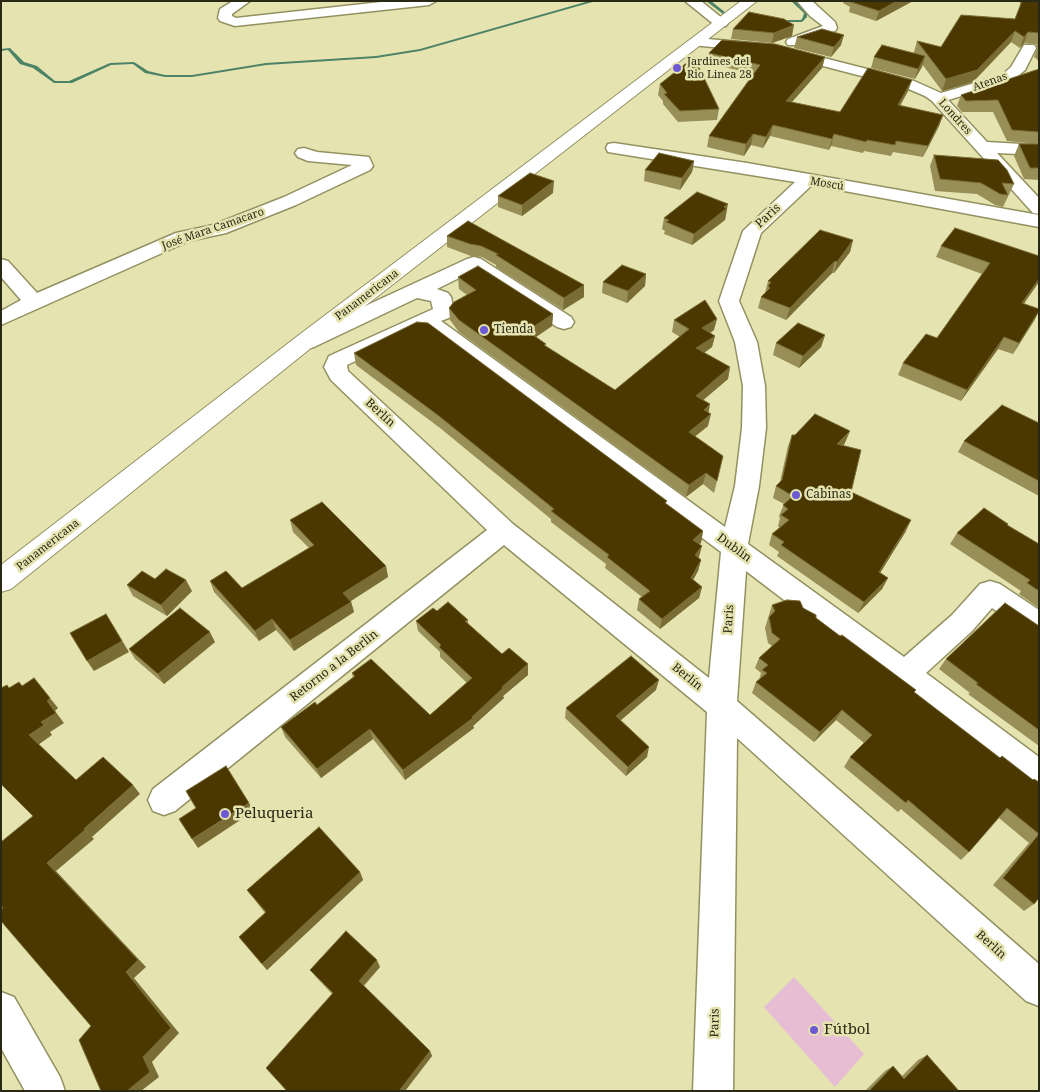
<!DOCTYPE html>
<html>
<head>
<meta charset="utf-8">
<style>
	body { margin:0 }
	#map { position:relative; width:1040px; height:1092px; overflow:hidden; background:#e5e4b1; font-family:"Noto Serif",serif }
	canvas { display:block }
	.frame { position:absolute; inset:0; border:2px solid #292814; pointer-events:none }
</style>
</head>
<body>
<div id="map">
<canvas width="1040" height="1092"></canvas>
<div class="frame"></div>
</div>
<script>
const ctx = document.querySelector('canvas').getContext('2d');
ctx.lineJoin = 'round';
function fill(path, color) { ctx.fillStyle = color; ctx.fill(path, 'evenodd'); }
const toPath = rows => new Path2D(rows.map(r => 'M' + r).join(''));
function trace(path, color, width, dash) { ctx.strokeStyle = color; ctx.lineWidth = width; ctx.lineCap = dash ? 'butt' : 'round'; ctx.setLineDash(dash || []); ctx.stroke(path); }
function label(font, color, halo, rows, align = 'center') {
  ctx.font = font + ' "Noto Serif",serif'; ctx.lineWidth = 5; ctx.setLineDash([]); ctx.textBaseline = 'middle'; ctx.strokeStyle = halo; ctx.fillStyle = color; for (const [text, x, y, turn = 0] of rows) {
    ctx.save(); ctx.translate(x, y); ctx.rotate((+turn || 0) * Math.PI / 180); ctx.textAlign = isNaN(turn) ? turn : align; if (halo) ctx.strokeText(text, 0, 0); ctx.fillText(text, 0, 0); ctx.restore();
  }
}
const green = toPath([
	[794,977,864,1054,835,1087,764,1007]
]);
const stream = toPath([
	[589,1,596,1,420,51,376,58,266,65,192,77,165,77,145,73,133,64,111,65,72,83,54,83,33,68,20,64,8,50,1,51,1,49,10,48,24,62,37,66,55,81,69,81,110,63,134,62,148,71,165,75,192,75,266,63,376,56,420,49,589,1],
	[706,1,711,1,726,13,723,14,706,1],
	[791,1,796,1,807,12,807,17,802,22,778,22,778,20,801,20,803,17,804,13,791,1]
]);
const street = toPath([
	[233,1,250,1,232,14,232,16,236,18,390,1,436,1,429,5,235,26,220,21,218,18,220,9,233,1],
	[685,1,701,1,728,23,726,26,716,26,685,1],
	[797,1,812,1,835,22,837,28,835,31,798,45,788,45,786,42,788,39,823,26,810,16,797,1],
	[697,38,773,45,914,81,941,93,1002,75,1011,67,1024,45,1034,45,1036,48,1025,70,1012,81,948,100,987,142,1039,145,1039,155,997,153,1039,198,1039,214,1033,213,932,101,925,96,904,87,773,53,692,45,690,42,692,39,697,38],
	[614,143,747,163,1039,215,1039,227,812,185,761,233,739,301,757,342,765,386,766,428,759,486,748,544,904,657,952,615,980,584,990,581,1000,584,1039,610,1039,637,1029,633,992,608,972,631,926,673,1039,757,1039,791,1028,786,746,571,737,701,1039,964,1039,1006,1026,1001,737,738,733,1091,693,1091,707,712,504,545,175,811,164,815,153,811,148,800,153,789,487,530,331,380,324,367,329,356,433,309,431,301,417,298,314,347,306,349,298,347,295,342,298,337,467,259,474,257,481,259,571,317,574,322,571,327,564,329,557,327,473,271,437,289,448,293,451,297,454,312,451,317,441,321,725,527,735,486,742,428,743,386,735,342,719,301,743,231,795,182,608,152,606,148,608,144,614,143],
	[424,329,721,552,709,678,513,524,348,371,347,365,424,329],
	[304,148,317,152,369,157,373,166,370,170,296,205,226,233,189,241,1,325,1,311,21,300,1,277,1,259,8,261,37,293,176,233,213,225,284,197,352,165,308,161,298,157,295,153,298,149,304,148],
	[1,992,14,997,60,1077,65,1091,25,1091,1,1048,1,992]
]);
const secondary = toPath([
	[741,1,757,1,311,348,11,589,1,592,1,565,295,338,741,1]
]);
const wall = toPath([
	[844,1,913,1,876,21,849,12,850,7,843,3],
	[1019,1,1039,1,1039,61,1034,57,1037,48,1036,44,1024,43,1020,48,1011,42,973,82,942,91,922,64,915,79,871,68,874,57,914,53,914,52,917,41,941,47,1015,19,1021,5],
	[784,19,792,36,772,43,731,39,733,29],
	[797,37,841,45,831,57,794,48],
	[709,53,825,57,822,68,792,102,840,112,912,80,908,91,900,106,943,115,939,126,923,157,893,152,891,156,864,151,863,153,831,146,829,150,770,136,763,148,751,145,744,156,707,147,709,136,753,74,708,63],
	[1039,69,1039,144,1007,141,993,112,962,112,957,106,961,95],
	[660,84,719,109,717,120,678,122,663,104,663,101,658,95],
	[1019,144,1039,144,1039,180,1024,179,1014,156],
	[934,155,1014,184,1003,207,995,205,977,194,935,191,930,166],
	[694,161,692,172,680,190,644,181,645,170],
	[553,193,522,216,498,207,498,196],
	[727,208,725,220,692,245,664,234,665,231,662,229,664,218],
	[468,221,584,285,584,297,563,310,496,267,496,265,482,257,471,256,447,247,447,236],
	[853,240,850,252,834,273,832,273,786,320,758,308,761,297,765,293,768,281],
	[941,246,1039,256,1024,304,1039,311,1013,354,998,349,961,401,898,375,903,363,937,338,982,274,936,257],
	[646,274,645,286,627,303,602,293,603,282],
	[458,277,553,314,552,326,536,337,546,344,545,346,615,390,680,337,672,332,674,320,714,330,710,333,715,336,712,347,704,353,730,367,728,379,703,400,708,413,708,426,695,436,717,481,714,493,703,484,686,497,459,332,450,320,449,308,467,295,459,289],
	[825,335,821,347,799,368,773,355,776,343],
	[354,353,667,504,703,531,701,543,699,544,699,558,701,560,698,571,693,580,702,587,699,598,660,629,637,610,639,599,642,597,605,568,606,564,551,522,551,519,440,428,356,365],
	[1039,423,1039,496,958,452,964,441],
	[792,435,845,443,843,446,851,492,906,531,880,573,888,578,882,589,858,613,777,556,779,552,769,545,772,534,780,528,778,526,780,518,779,516,784,504,773,498,776,486,780,482,788,446],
	[290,520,386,566,388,577,351,601,354,612,294,651,276,630,259,641,214,592,210,581,242,588,309,548,293,532],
	[1007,525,1039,544,1039,608,1019,594,1021,591,950,544,957,533],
	[155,579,192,591,167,616,133,596,127,585],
	[772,605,803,608,1000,758,1033,780,1039,782,1039,898,1034,904,1024,911,993,885,1029,843,999,818,969,852,961,860,901,809,898,812,844,767,850,757,864,743,836,720,814,742,752,693,756,682,759,680,761,673,755,668,759,658,772,646,768,643,765,628],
	[437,611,468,620,468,624,502,654,528,675,503,696,504,698,473,726,474,728,405,780,373,739,321,778,285,737,281,727,317,705,353,678,352,673,430,715,467,683,440,657,440,652,418,631,416,621],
	[1039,626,1039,746,968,694,970,693,939,669,946,659],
	[215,642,164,684,135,659,129,649],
	[656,690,620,721,647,757,626,776,565,718,566,708],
	[360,872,363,880,267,970,239,937,265,913,247,890],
	[380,967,364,986,430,1051,432,1056,405,1091,287,1091,332,994,315,976,310,970],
	[927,1055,959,1091,865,1091,885,1071,893,1066,902,1076,918,1060]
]);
const shadedWall = toPath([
	[897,1,913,1,876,21,879,11],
	[794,25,792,36,772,43,774,33],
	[1015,31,1011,42,973,82,942,91,946,79],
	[1028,32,1024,43,1020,48,1024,37],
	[844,35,841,45,831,57,834,47],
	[925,56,922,67,915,79,918,69],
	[825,57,822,68,783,112,786,101],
	[912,80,908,91,894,116,898,105],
	[943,115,939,126,923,157,928,146],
	[773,125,770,136,763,148,766,137],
	[753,134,751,145,744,156,746,144],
	[834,134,831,146,829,150,832,139],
	[694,161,692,172,680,190,682,178],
	[554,181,553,193,522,216,522,205],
	[728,204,725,220,692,245,694,234],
	[853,240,850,252,834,273,837,262],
	[835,261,832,273,786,320,790,308],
	[646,274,645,286,627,303,628,291],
	[1039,279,1039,282,1016,315,1022,303],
	[584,285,584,297,563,310,564,298],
	[1039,311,1034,321,1013,354,1019,343],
	[553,314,552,326,527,343,527,331],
	[717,319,714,330,700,340,702,328],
	[825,335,821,347,799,368,803,356],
	[715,336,712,347,694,360,696,348],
	[1004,337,998,349,961,401,967,390],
	[730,367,728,379,694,408,696,396],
	[710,404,708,416,704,410],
	[711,414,708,426,687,443,689,432],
	[850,431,845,443,833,456,837,444],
	[706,473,703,484,686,497,689,485],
	[911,520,906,531,874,583,879,572],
	[703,531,701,543,690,551,693,540],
	[702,546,699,557,692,566,695,555],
	[701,560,698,571,688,589,691,578],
	[386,566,388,577,346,604,343,593],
	[888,578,882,589,858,613,864,602],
	[186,580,192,591,167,616,161,605],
	[702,587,699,598,660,629,662,619],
	[351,602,354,612,294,651,290,640],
	[106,614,129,652,94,671,87,661],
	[272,619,276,630,259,641,255,631],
	[210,632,215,642,164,684,158,674],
	[528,664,528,675,503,696,504,698,473,726,474,728,405,780,403,770,472,717,502,687],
	[34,678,58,708,55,711,64,723,50,732,52,735,38,745,29,735,41,722,47,701],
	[659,680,656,690,614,726,616,716],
	[842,710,836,720,814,742,820,732],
	[370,729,373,739,321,778,317,769],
	[649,747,647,757,626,776,628,767],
	[133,785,140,794,92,837,84,829],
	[249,803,254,811,198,848,192,839],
	[85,830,94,839,56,871,146,967,134,978,179,1033,152,1062,159,1077,141,1091,127,1091,143,1057,126,972,47,863],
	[360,872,363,880,267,970,262,964],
	[377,960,380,967,362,987,359,981],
	[430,1051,432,1056,405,1091,399,1091]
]);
const building = toPath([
	[853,1,897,1,879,11,851,2,853,1],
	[1022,1,1039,1,1039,33,1028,32,1024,37,1015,31,977,70,946,79,917,41,941,47,961,15,1015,19,1022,1],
	[749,12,784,19,794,25,774,33,733,29,749,12],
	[822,29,844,35,834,47,797,37,822,29],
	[722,40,775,44,825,57,786,101,840,112,868,68,912,80,898,105,943,115,928,146,896,141,895,145,867,140,866,142,834,134,832,139,773,125,766,137,753,134,746,144,709,136,760,65,709,53,722,40],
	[882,45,925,56,918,69,874,57,882,45],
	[694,57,719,109,680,111,664,94,667,93,660,84,694,57],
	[1039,69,1039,132,1012,130,998,100,966,101,961,95,1039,69],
	[1019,144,1039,144,1039,168,1030,168,1019,144],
	[659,153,694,161,682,178,645,170,659,153],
	[934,155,998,160,1007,170,1014,184,1002,183,1008,195,1000,194,981,183,940,179,934,155],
	[530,173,554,181,522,205,498,196,530,173],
	[697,192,728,204,724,207,727,208,694,234,666,222,669,220,664,218,697,192],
	[468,221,584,285,564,298,496,255,498,254,481,246,470,244,447,236,468,221],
	[955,228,1039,256,1039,279,1022,303,1039,309,1039,311,1019,343,1004,337,967,390,903,363,926,334,937,338,990,263,941,246,955,228],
	[820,230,853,240,837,262,835,261,790,308,761,297,770,288,768,286,771,282,768,281,820,230],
	[622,265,646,274,628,291,603,282,622,265],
	[478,266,553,314,527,331,546,344,544,345,615,390,689,329,674,320,705,300,717,319,702,328,715,336,696,348,730,367,696,396,710,404,704,410,711,414,689,432,723,456,717,481,706,473,689,485,459,320,449,308,454,302,476,290,458,277,478,266],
	[417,322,428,323,667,501,665,503,703,531,693,540,702,546,695,555,701,560,691,578,702,587,662,619,639,599,650,591,607,557,609,555,551,511,554,509,439,416,354,353,417,322],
	[798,323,825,335,803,356,776,343,798,323],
	[1002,405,1039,423,1039,481,964,441,1002,405],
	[815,414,850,431,837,444,861,450,851,492,911,520,879,572,888,578,864,602,781,545,784,542,772,534,789,520,781,515,788,509,783,505,793,496,776,486,782,480,792,435,795,435,815,414],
	[322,502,386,566,343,593,351,602,290,640,272,619,255,631,210,581,226,571,242,588,314,545,290,520,322,502],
	[984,508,1008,524,1007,525,1039,544,1039,591,1027,583,1030,580,957,533,984,508],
	[166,569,186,580,161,605,127,585,142,571,155,579,166,569],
	[787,600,800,601,803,608,816,615,816,618,840,636,842,635,916,690,914,692,1000,758,1002,756,1033,780,1034,779,1039,782,1039,834,1007,808,969,852,908,800,906,803,850,757,872,735,842,710,820,732,756,682,767,673,762,670,768,665,759,658,780,639,772,633,769,617,775,611,772,605,787,600],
	[448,602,468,620,465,621,502,654,509,648,528,664,502,687,503,688,472,717,473,718,403,770,370,729,317,769,281,727,315,702,317,705,355,676,352,673,371,659,430,715,472,678,439,647,441,645,416,621,433,608,437,611,448,602],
	[1005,603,1039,626,1039,730,976,684,978,683,946,659,1005,603],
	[180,608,210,632,158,674,129,649,180,608],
	[106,614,122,641,87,661,70,633,106,614],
	[631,656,659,680,616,716,649,747,628,767,566,708,631,656],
	[34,678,50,698,47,701,56,713,41,722,44,725,29,735,76,780,103,757,133,785,84,829,85,830,47,863,138,960,126,972,171,1028,143,1057,150,1072,127,1091,101,1091,79,1040,91,1026,1,921,1,910,3,908,1,905,1,842,33,816,1,784,1,688,7,685,9,688,19,682,22,686,34,678],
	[226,766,249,803,192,839,179,819,196,808,186,791,226,766],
	[319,827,360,872,262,964,239,937,266,912,247,890,319,827],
	[1039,834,1039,898,1034,904,1003,878,1039,834],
	[346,931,377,960,359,981,430,1051,399,1091,287,1091,266,1068,333,993,310,970,346,931],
	[927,1055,959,1091,869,1091,893,1066,904,1079,927,1055]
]);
const markers = [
	[677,68,5,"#6d59d3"],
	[484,330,5,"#6d59d3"],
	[796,495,5,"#6d59d3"],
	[225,814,5,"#6d59d3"],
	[814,1030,5,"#6d59d3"]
];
const farPoinames = [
	["Jardines del",687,62],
	["Rio Linea 28",687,75]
];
const farStreetnames = [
	["Atenas",990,82,-20],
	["Londres",955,117,48],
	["Moscú",827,184,10],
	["José Mara Camacaro",213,229,-19],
	["Panamericana",367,295,-37],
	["Panamericana",48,545,-38]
];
const streetNames = [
	["Paris",768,216,-43],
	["Berlín",380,413,43],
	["Dublin",734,548,36],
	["Paris",729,619,-86],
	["Retorno a la Berlin",334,666,-38],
	["Berlín",687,677,39],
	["Berlín",991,945,42],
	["Paris",715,1023,-89]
];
const poiNames = [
	["Tienda",494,330],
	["Cabinas",806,495]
];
const nearPoinames = [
	["Peluqueria",235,814],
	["Fútbol",824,1030]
];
fill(green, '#e6bdd2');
fill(stream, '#4c8266');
trace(street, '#939161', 3);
trace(secondary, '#939161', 2);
fill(street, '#fff');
fill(secondary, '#fff');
fill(wall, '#988e58');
fill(shadedWall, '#796c35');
fill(building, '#4b3800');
trace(building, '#796c35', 1);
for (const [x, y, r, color] of markers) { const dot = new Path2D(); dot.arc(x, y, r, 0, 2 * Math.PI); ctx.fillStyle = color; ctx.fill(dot); trace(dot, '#e5e4b1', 2); }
label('11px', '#292814', '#e5e4b1', farPoinames, 'left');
label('11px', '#292814', '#e5e4b1', farStreetnames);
label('12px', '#292814', '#e5e4b1', streetNames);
label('12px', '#292814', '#e5e4b1', poiNames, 'left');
label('15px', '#292814', '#e5e4b1', nearPoinames, 'left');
</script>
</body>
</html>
